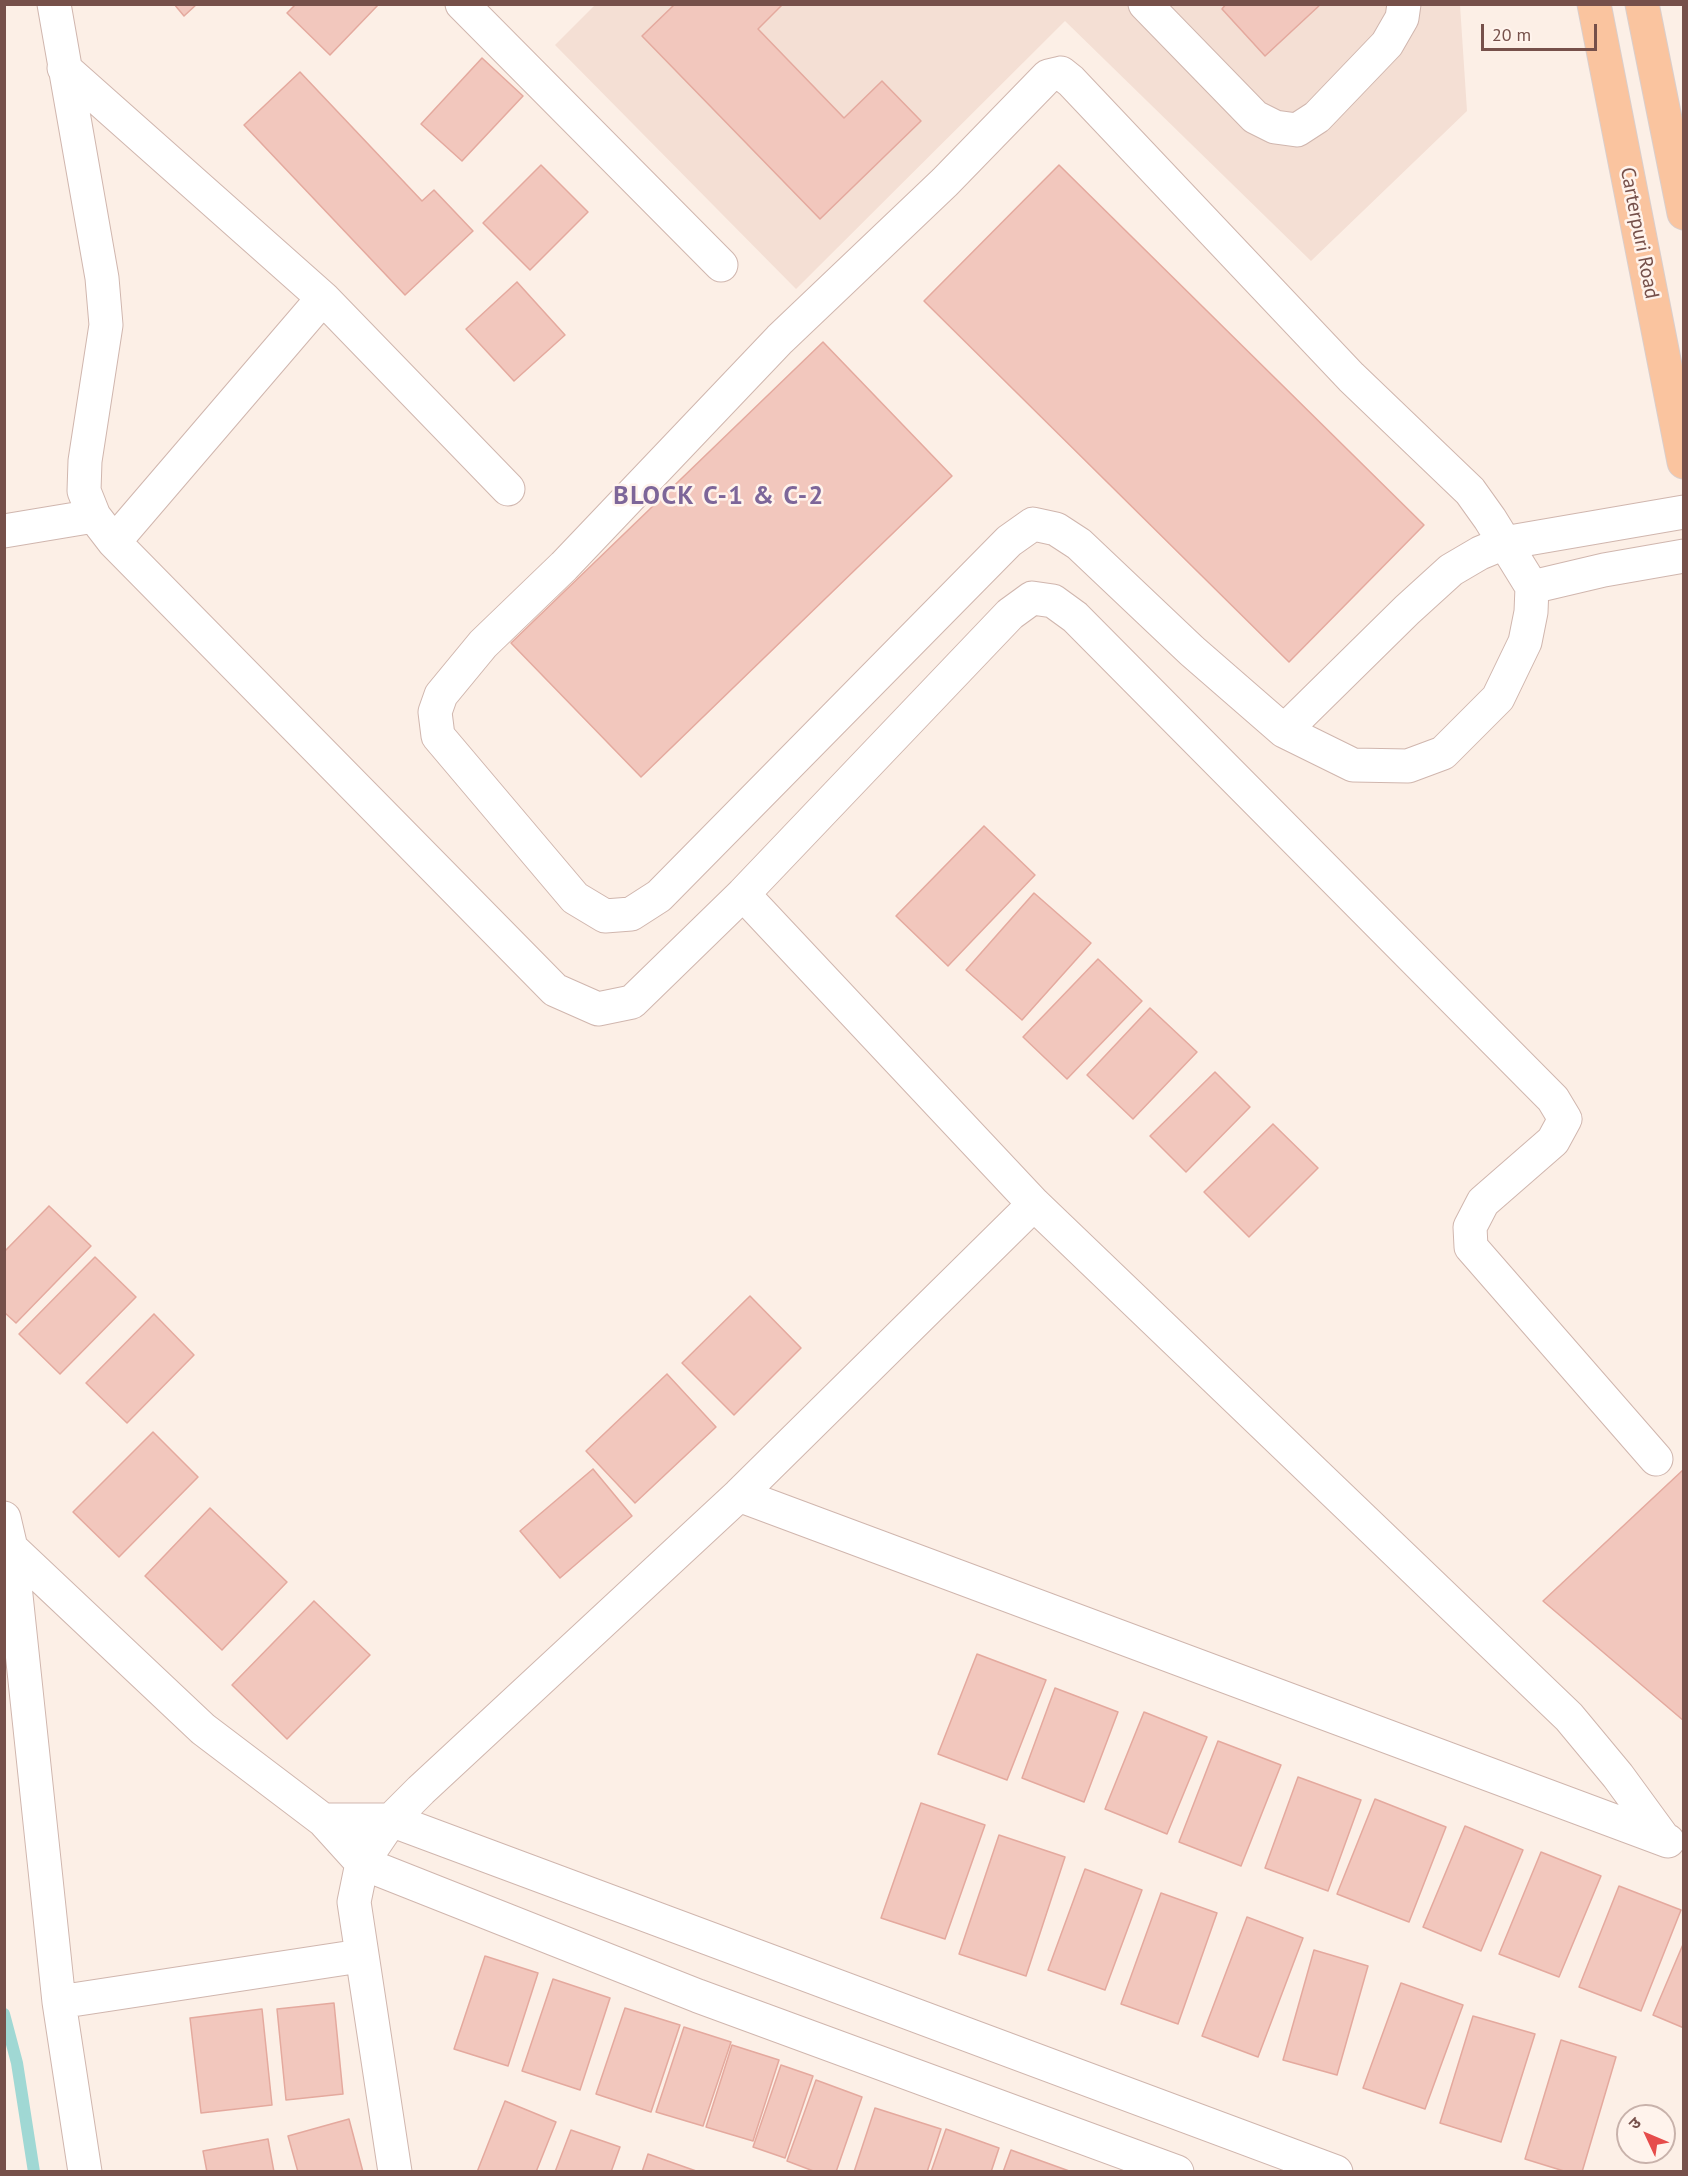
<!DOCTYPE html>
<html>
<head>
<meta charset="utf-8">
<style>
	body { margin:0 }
	#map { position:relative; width:1688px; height:2176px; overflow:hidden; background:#fcefe6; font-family:"PT Sans","Noto Sans Devanagari",sans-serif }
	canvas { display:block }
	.frame { position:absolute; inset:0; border:6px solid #76504a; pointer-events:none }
	.north { position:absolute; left:1616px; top:2104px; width:60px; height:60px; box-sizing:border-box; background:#fff3ec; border:2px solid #c8b2ab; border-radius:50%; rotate:314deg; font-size:16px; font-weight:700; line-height:24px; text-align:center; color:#76504a }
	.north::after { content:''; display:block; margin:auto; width:21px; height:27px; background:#e64c4b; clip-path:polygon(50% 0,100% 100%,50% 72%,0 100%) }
	.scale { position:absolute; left:1481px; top:24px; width:116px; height:27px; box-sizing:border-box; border:3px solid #76504a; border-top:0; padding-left:8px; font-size:18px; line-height:21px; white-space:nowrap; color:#76504a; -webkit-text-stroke:4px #fff3ec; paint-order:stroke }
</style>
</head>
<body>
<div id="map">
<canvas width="1688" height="2176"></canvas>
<div class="frame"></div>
<div class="north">उ</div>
<div class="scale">20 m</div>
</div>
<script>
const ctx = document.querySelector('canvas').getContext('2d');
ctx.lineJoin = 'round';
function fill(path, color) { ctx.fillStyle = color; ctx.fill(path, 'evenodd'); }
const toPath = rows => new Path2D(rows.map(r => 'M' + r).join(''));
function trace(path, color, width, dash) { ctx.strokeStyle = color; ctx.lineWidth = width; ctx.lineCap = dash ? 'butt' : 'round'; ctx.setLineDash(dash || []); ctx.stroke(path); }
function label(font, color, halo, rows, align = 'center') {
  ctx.font = font + ' "PT Sans",sans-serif'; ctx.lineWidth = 5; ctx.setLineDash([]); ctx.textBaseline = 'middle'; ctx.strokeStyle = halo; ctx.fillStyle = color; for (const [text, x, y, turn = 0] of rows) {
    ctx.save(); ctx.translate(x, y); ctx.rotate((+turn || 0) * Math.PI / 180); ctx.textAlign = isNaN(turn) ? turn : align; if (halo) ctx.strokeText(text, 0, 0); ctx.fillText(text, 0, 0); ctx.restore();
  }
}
const residential = toPath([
	[596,4,1460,5,1467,111,1311,261,1065,21,796,289,555,45]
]);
const stream = toPath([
	[4,2014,17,2063,34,2172]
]);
const building = toPath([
	[174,4,197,4,184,16,174,4],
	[296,4,379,4,330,55,287,13,296,4],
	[675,4,783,4,758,29,844,118,882,81,921,121,820,219,642,36,675,4],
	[1226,4,1321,4,1265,56,1222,9,1226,4],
	[482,58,523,96,462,161,421,124,482,58],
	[300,72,422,201,434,190,473,231,405,295,244,125,300,72],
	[541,165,588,212,530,270,483,223,541,165],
	[1059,165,1424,525,1289,662,924,301,1059,165],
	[517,282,565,335,514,381,466,329,517,282],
	[823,342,952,476,641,777,511,643,823,342],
	[984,826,1035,875,948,966,896,916,984,826],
	[1034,893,1091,943,1022,1020,966,970,1034,893],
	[1098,959,1142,1001,1067,1079,1023,1037,1098,959],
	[1150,1008,1197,1052,1133,1119,1087,1075,1150,1008],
	[1215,1072,1250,1107,1186,1172,1150,1136,1215,1072],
	[1273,1124,1318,1168,1249,1237,1204,1192,1273,1124],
	[49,1206,91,1246,16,1323,4,1312,4,1252,49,1206],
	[95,1257,136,1297,60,1374,19,1334,95,1257],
	[750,1296,801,1348,734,1415,682,1363,750,1296],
	[154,1314,194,1355,127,1423,86,1383,154,1314],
	[667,1374,716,1427,635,1503,586,1451,667,1374],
	[153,1432,198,1477,119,1557,73,1512,153,1432],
	[593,1469,632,1516,560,1578,520,1531,593,1469],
	[1684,1469,1684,1721,1543,1601,1684,1469],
	[210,1508,287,1582,222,1650,145,1576,210,1508],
	[314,1601,370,1655,287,1739,232,1685,314,1601],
	[977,1654,1046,1680,1007,1780,938,1754,977,1654],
	[1055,1688,1118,1712,1084,1802,1022,1778,1055,1688],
	[1144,1712,1207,1737,1167,1834,1105,1809,1144,1712],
	[1218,1741,1281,1765,1241,1866,1179,1842,1218,1741],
	[1298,1777,1361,1800,1328,1891,1265,1868,1298,1777],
	[1375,1799,1446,1827,1409,1922,1337,1894,1375,1799],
	[921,1803,985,1825,945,1939,881,1918,921,1803],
	[1465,1826,1523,1850,1481,1951,1423,1927,1465,1826],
	[999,1835,1065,1857,1026,1976,959,1954,999,1835],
	[1541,1852,1601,1876,1559,1977,1499,1954,1541,1852],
	[1085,1869,1142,1890,1105,1990,1048,1970,1085,1869],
	[1619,1886,1681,1910,1641,2011,1579,1987,1619,1886],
	[1161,1893,1217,1913,1178,2024,1121,2004,1161,1893],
	[1247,1917,1303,1938,1258,2057,1202,2036,1247,1917],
	[1684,1942,1684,2028,1653,2015,1684,1942],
	[1314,1950,1368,1966,1337,2075,1283,2060,1314,1950],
	[485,1956,538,1973,508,2066,454,2049,485,1956],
	[553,1979,610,1998,580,2090,522,2071,553,1979],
	[1401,1983,1463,2005,1425,2109,1363,2088,1401,1983],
	[334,2003,343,2094,286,2100,277,2009,334,2003],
	[625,2008,680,2025,651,2112,596,2094,625,2008],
	[262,2009,272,2105,201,2113,190,2018,262,2009],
	[1473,2016,1535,2034,1501,2142,1440,2123,1473,2016],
	[684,2027,731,2042,703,2126,656,2112,684,2027],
	[1561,2040,1616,2057,1582,2172,1567,2172,1525,2159,1561,2040],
	[732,2045,779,2060,753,2141,706,2127,732,2045],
	[781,2065,813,2076,785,2158,753,2147,781,2065],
	[816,2080,862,2097,836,2172,816,2172,787,2161,816,2080],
	[505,2101,556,2122,536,2172,477,2172,505,2101],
	[875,2108,941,2129,927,2172,854,2172,875,2108],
	[349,2119,363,2172,298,2172,288,2136,349,2119],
	[946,2129,999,2148,991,2172,931,2172,946,2129],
	[571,2130,620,2147,611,2172,555,2172,571,2130],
	[268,2139,274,2172,207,2172,203,2151,268,2139],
	[1011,2150,1072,2172,1003,2172,1011,2150],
	[648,2154,699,2172,642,2172,648,2154]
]);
const minor = toPath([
	[462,4,721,265],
	[1145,4,1255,117,1275,127,1297,130,1317,117,1387,44,1402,18,1404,4],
	[64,68,323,298,508,489],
	[1061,73,1071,81,1351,377,1470,491,1490,519,1532,587,1531,612,1525,642,1498,698,1443,753,1408,766,1353,765,1284,731,1192,651,1079,544,1056,529,1033,524,1009,541,659,896,631,914,605,916,575,898,438,736,435,712,441,695,483,644,564,566,780,339,945,182,1048,76,1061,73],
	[94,516,114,542,555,990,598,1009,632,1002,743,894,1010,614,1032,598,1053,601,1075,617,1553,1099,1565,1119,1553,1141,1483,1202,1470,1227,1471,1247,1656,1459],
	[4,531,94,516,84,491,85,461,106,325,102,278,54,4],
	[114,542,323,298],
	[1532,587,1604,570,1684,556],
	[1284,731,1407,610,1451,570,1480,553,1504,543,1684,512],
	[743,894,1034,1204,1569,1717,1618,1776,1664,1839],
	[739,1495,1668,1841],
	[4,1518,11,1548,59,2002,85,2172],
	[11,1548,203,1729,323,1820,362,1863,698,1996,1177,2172],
	[323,1820,391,1820,1336,2172],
	[59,2002,360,1956],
	[395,2172,354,1902,362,1863,391,1820,421,1790,739,1495,1034,1204]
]);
const major = toPath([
	[1594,4,1684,462],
	[1642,4,1684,213]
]);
const streetNames = [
	["Carterpuri Road",1639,233,79]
];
const districtNames = [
	["BLOCK C-1 & C-2",719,497]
];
fill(residential, '#f4dfd4');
trace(stream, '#a0d8d4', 12);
fill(building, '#f2c7bd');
trace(building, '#e4a99e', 1.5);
trace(minor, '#d0b6ae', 35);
trace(major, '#d9cecc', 35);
trace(minor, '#fff', 33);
trace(major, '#fac49f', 33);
label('20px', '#76504a', '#fff3ec', streetNames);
ctx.letterSpacing = '1.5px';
label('bold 26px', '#7d6699', '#fff3ec', districtNames);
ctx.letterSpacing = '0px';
</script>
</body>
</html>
